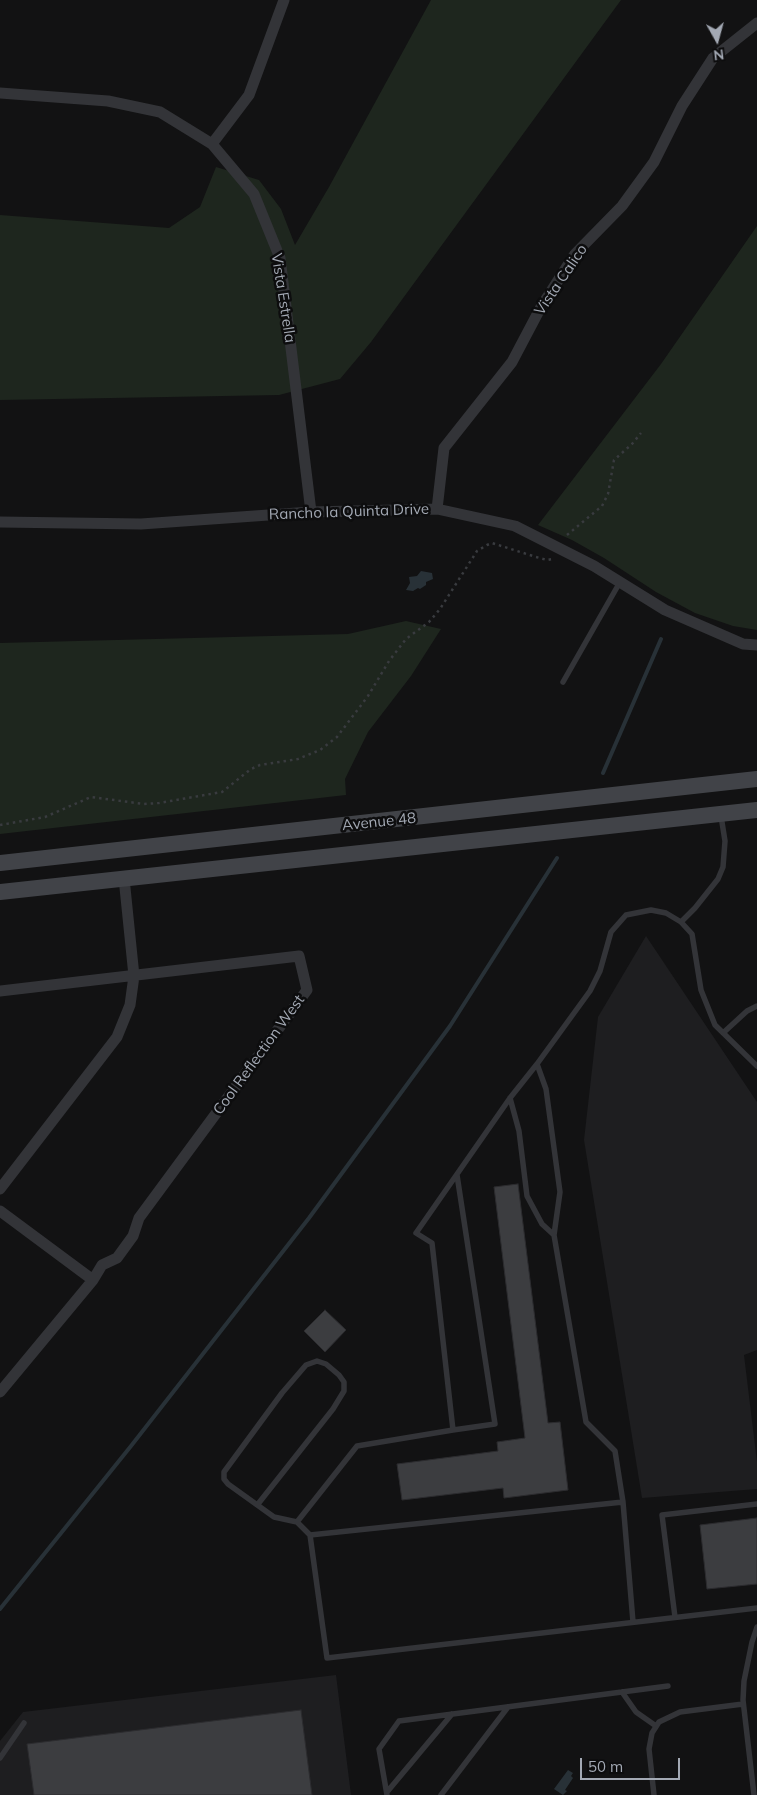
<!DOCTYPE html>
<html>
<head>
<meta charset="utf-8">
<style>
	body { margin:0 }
	#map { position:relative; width:757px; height:1795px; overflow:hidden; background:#121213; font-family:Mulish,sans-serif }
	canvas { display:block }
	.north { position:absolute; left:692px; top:15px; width:50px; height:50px; -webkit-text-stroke:4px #0d0d0e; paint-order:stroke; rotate:173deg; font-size:14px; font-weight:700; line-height:20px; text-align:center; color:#a3a9b4 }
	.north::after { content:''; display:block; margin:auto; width:18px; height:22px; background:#a3a9b4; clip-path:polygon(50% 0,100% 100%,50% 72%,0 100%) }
	.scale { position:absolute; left:580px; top:1758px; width:100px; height:22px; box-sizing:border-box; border:2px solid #a3a9b4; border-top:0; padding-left:6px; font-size:15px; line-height:18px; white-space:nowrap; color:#a3a9b4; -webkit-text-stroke:4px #0d0d0e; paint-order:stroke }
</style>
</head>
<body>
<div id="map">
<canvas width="757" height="1795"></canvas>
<div class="north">N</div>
<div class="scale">50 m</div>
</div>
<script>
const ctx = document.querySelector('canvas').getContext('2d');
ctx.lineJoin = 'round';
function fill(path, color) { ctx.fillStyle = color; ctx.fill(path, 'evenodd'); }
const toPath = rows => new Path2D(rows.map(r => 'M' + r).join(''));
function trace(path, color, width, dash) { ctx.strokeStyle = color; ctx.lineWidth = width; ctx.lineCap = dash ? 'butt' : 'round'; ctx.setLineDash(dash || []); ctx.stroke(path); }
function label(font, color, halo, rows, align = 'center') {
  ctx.font = font + ' Mulish,sans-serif'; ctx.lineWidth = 5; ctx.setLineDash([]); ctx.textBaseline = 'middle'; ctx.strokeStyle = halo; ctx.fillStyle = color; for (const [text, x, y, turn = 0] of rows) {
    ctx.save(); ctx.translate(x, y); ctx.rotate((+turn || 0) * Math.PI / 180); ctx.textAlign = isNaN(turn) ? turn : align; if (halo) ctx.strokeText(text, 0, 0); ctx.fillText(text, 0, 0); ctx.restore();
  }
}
const built = toPath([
	[646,936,757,1102,757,1350,744,1355,757,1462,757,1489,642,1498,584,1140,598,1017],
	[336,1675,351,1795,0,1795,0,1741,23,1712]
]);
const green = toPath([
	[431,0,621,0,371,342,340,379,279,395,0,400,0,215,169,228,200,207,216,167,259,180,281,209,295,245,329,187],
	[757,226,757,630,733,626,695,613,656,592,604,558,572,540,538,525,661,364],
	[406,621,441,629,411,676,368,732,345,779,346,795,0,834,0,643,348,634]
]);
const water = toPath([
	[421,571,432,573,433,579,426,582,426,585,420,589,418,588,413,591,406,590,410,583,409,577,417,576],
	[568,1770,573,1773,571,1776,573,1778,565,1790,567,1791,563,1795,554,1789]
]);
const stream = toPath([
	[603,773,661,639],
	[0,1609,131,1446,309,1218,450,1026,557,858]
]);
const building = toPath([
	[518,1184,548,1423,560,1422,568,1490,504,1498,503,1488,402,1500,397,1464,498,1451,497,1442,525,1438,494,1187,518,1184],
	[325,1310,346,1330,325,1352,304,1331,325,1310],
	[757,1518,757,1584,707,1589,700,1525,757,1518],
	[301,1710,312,1795,34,1795,27,1744,301,1710]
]);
const path = toPath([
	[567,535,602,506,608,494,614,460,632,444,641,433],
	[0,825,45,817,91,797,144,804,159,803,222,792,251,769,260,765,298,759,320,750,337,737,368,696,389,661,406,639,429,622,440,609,477,551,487,545,492,543,536,557,547,560,552,559,554,557]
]);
const service = toPath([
	[563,682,620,582],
	[681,922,695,908,718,879,723,867,725,841,721,816],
	[723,1033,747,1011,757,1006],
	[537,1064,546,1089,560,1192,554,1235],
	[510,1098,519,1131,527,1196,542,1224,554,1235,586,1422,615,1451,623,1502],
	[453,1430,495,1424,457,1175],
	[258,1504,333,1409,344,1391,344,1382,339,1375,326,1364,317,1361,306,1365,282,1393,224,1472,224,1479,228,1484,274,1517,297,1522],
	[310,1535,297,1522,357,1446,453,1430,432,1243,416,1233,510,1098,537,1064,590,991,600,971,611,932,626,915,651,910,666,913,681,922,692,934,701,990,715,1025,757,1066],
	[675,1617,662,1515,757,1504],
	[633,1622,623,1502,310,1535,327,1658,757,1608],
	[622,1692,636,1712,656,1726],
	[0,1758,24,1723],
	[387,1792,452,1714],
	[387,1795,379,1749,399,1721,668,1686],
	[441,1795,508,1707],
	[654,1795,649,1749,652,1733,659,1722,680,1712,743,1704],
	[754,1795,743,1700,744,1681,752,1642,757,1627]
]);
const minor = toPath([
	[0,93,108,101,160,112,212,144,254,194,280,258,311,512],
	[212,144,249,95,284,0],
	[437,509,444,448,512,362,541,307,575,254,622,206,654,162,682,106,713,58,757,23],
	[0,522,141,524,311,512,437,509,515,526,594,566,665,610,743,644,757,645],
	[0,991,299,956,307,990,139,1218,133,1236,117,1258,102,1265,93,1280,0,1392],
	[0,1189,117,1037,130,1005,134,976,124,878],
	[0,1211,93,1280]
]);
const secondary = toPath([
	[0,863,757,779],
	[0,892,757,810]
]);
const streetNames = [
	["Vista Calico",561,280,-56],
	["Vista Estrella",283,298,81],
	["Rancho la Quinta Drive",349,512,-2],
	["Avenue 48",379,822,-6],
	["Cool Reflection West",259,1055,-54]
];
fill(built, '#1e1e20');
fill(green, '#1e261e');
fill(water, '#283137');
trace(stream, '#283137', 4);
fill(building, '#3c3d40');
trace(building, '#2c2c2f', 1);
trace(path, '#393b3f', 2.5, [2.5, 4]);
trace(service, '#333438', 5.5);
trace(minor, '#333438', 11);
trace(secondary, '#414348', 16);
label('15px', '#a3a9b4', '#0d0d0e', streetNames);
</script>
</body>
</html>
